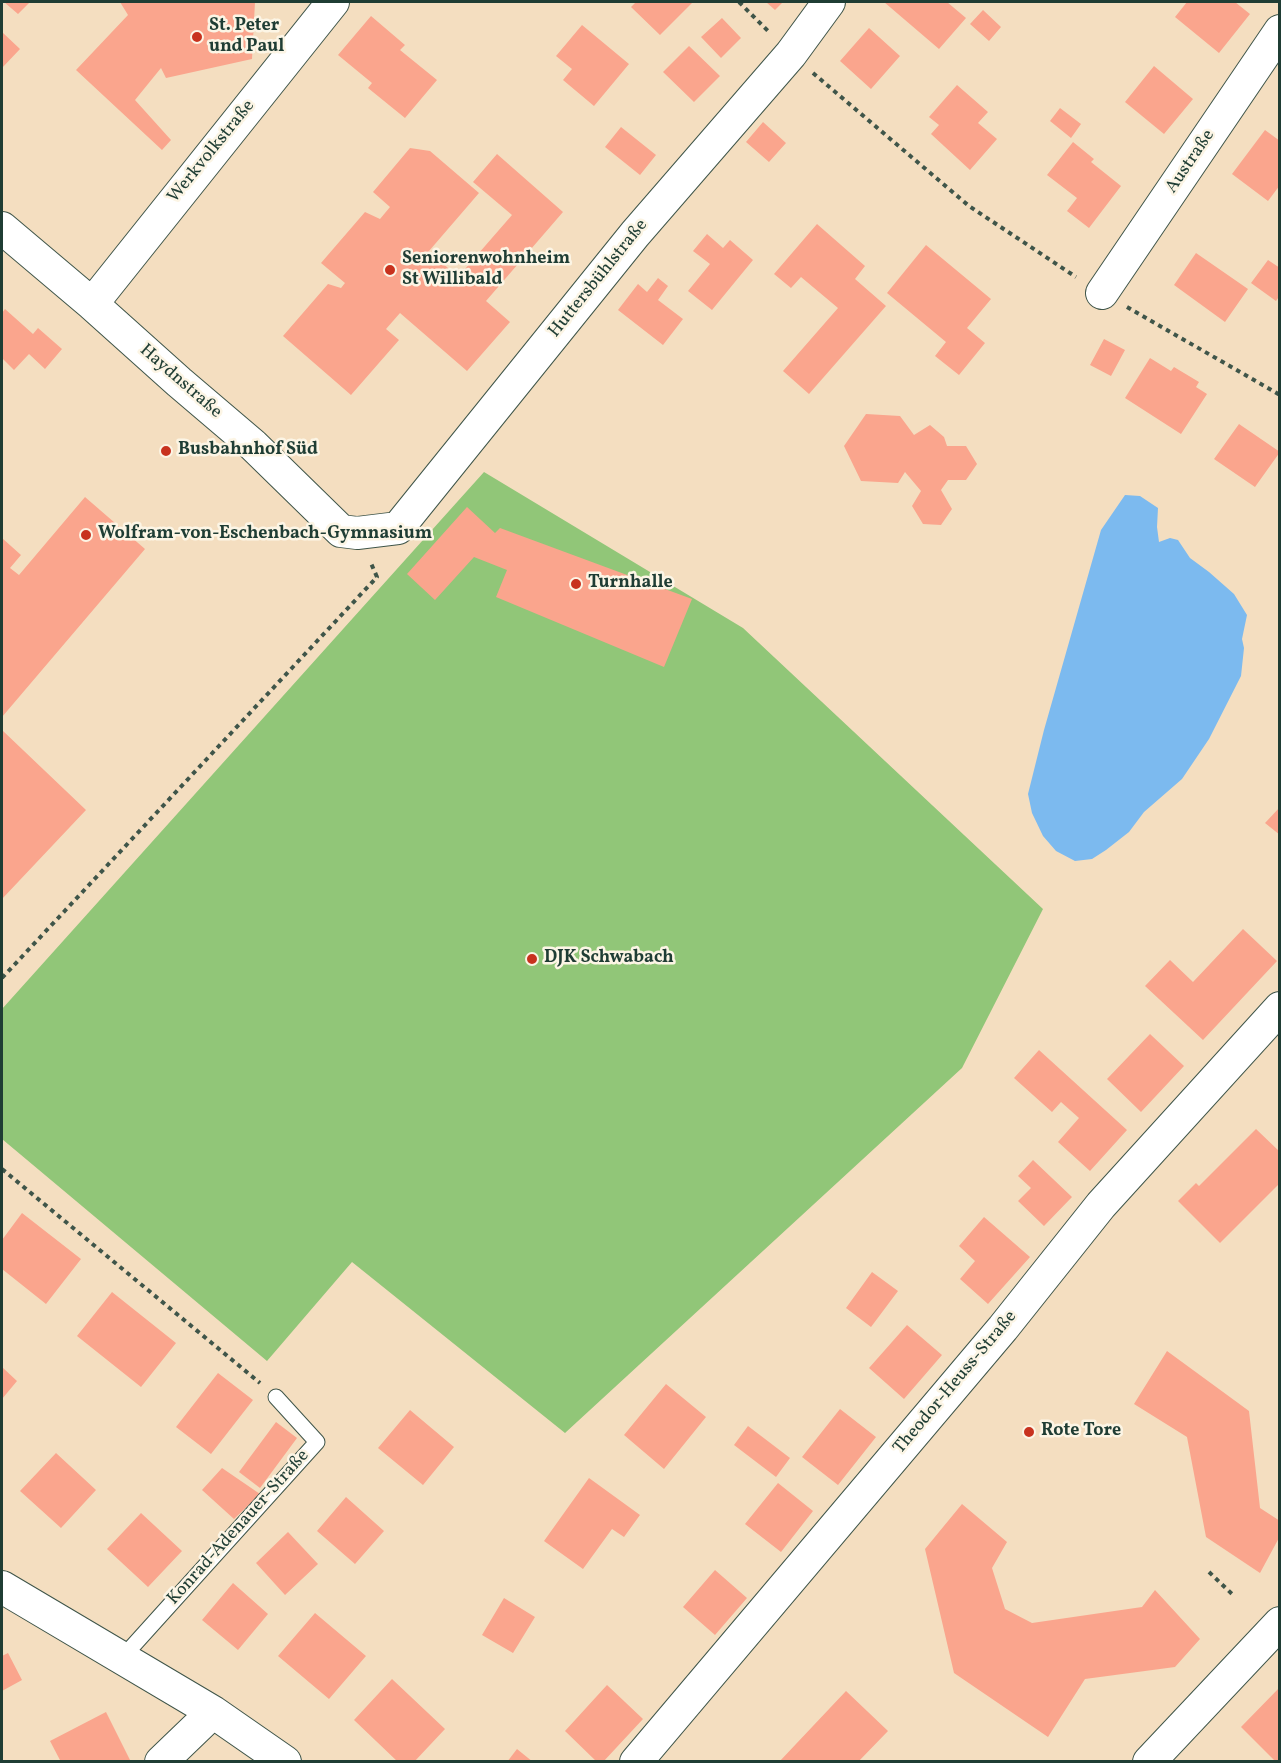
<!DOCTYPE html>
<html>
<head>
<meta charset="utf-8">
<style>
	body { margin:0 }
	#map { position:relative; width:1281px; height:1763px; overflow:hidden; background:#f4dec0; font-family:Vollkorn,serif }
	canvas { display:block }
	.frame { position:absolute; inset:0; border:3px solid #1f3d34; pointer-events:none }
</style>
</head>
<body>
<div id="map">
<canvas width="1281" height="1763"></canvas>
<div class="frame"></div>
</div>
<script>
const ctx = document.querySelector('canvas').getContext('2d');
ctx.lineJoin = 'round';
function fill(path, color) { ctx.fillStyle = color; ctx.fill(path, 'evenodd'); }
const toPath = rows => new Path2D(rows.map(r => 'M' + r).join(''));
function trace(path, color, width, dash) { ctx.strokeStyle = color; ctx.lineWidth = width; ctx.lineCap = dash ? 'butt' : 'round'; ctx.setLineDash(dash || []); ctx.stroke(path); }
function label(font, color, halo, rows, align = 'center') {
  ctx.font = font + ' Vollkorn,serif'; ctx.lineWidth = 5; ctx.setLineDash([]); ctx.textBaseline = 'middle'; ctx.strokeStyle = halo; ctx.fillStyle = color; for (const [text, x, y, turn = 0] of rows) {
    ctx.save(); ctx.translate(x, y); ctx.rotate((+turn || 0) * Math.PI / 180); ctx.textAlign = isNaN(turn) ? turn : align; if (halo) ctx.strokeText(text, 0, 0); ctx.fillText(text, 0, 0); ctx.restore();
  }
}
const green = toPath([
	[484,472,743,628,1043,909,962,1068,565,1433,352,1262,267,1361,2,1139,2,1009]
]);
const water = toPath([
	[1125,495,1140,496,1158,508,1157,527,1159,542,1170,538,1178,540,1190,558,1209,572,1234,594,1247,615,1242,639,1244,648,1241,676,1209,739,1182,779,1144,812,1129,832,1106,850,1092,859,1075,861,1056,851,1043,836,1032,813,1028,794,1044,730,1101,530]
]);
const building = toPath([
	[4,2,30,2,18,14],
	[120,2,255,2,252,59,166,78,161,68,135,100,171,140,162,150,76,70,128,15],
	[636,2,693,2,660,35,631,7],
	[766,2,783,2,775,10],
	[884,2,947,2,966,18,939,49],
	[1187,2,1235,2,1250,14,1219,53,1175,17],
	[983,10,1001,27,989,41,970,24],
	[371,16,405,45,400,50,437,80,405,118,368,88,372,83,338,55],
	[722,18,741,38,721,58,701,37],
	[582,25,629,64,594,106,563,80,572,69,556,56],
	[869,28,900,56,871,89,840,61],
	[2,32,20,49,2,68],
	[689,46,720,76,694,102,663,72],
	[1154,66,1193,99,1164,134,1125,102],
	[957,85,988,112,978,123,997,139,970,170,931,134,939,125,929,117],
	[1060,108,1081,124,1071,138,1050,121],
	[763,122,786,143,769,162,746,142],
	[621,127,656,155,640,175,605,147],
	[1265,130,1280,141,1280,185,1268,201,1232,174],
	[1073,142,1094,159,1091,162,1121,186,1089,228,1067,211,1077,198,1047,175],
	[410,148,430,151,479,193,429,251,458,277,512,215,473,182,497,154,563,212,486,301,510,322,467,371,400,313,386,329,399,340,351,395,283,336,328,284,341,288,345,283,321,263,365,212,380,219,390,207,373,192],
	[817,224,865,266,855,279,886,306,809,394,783,371,838,308,801,277,791,288,774,274],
	[707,234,723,248,730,240,753,260,712,310,688,291,710,264,693,251],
	[926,245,991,299,967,328,985,343,959,375,935,356,946,342,887,293],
	[1196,253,1248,289,1225,322,1174,285],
	[1268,260,1280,268,1280,295,1276,301,1251,283],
	[658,278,668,286,658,300,683,319,663,345,618,310,638,284,647,292],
	[5,309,33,334,38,328,62,349,45,369,29,354,14,370,2,358,2,313],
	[1104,339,1125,350,1111,376,1090,365],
	[1150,358,1171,371,1174,367,1199,382,1196,387,1207,394,1181,434,1125,398],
	[866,414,900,416,914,435,930,425,944,437,947,446,966,446,977,464,966,480,948,480,941,490,952,509,941,525,923,524,912,506,921,491,905,472,898,483,861,481,844,446],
	[1239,424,1280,452,1255,487,1214,459],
	[85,497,145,549,2,717,2,538,21,555,10,568,19,575],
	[467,507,495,533,500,528,692,599,664,667,496,597,507,570,474,557,435,600,407,574],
	[2,730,86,810,2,899],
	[1280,807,1280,835,1265,823],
	[1243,929,1277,961,1203,1040,1145,986,1170,960,1193,982],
	[1150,1034,1184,1066,1141,1112,1107,1079],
	[1039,1050,1127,1130,1090,1171,1058,1142,1079,1118,1061,1102,1052,1112,1014,1078],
	[1256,1129,1280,1152,1280,1183,1220,1243,1178,1201,1196,1183,1199,1186],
	[1033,1160,1072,1197,1044,1226,1018,1201,1031,1188,1018,1176],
	[22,1213,81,1259,46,1304,2,1269,2,1240],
	[984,1217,1030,1257,988,1304,960,1279,975,1261,959,1246],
	[872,1272,898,1291,871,1327,846,1308],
	[112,1292,176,1343,141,1387,77,1336],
	[907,1325,942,1355,904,1399,869,1368],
	[1167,1351,1249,1411,1260,1508,1280,1521,1280,1536,1260,1573,1206,1537,1187,1437,1134,1404],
	[2,1367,17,1381,2,1399],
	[218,1373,253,1400,211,1454,176,1427],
	[666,1384,706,1417,664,1469,624,1435],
	[840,1409,876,1437,838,1485,802,1457],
	[410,1410,454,1447,423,1485,378,1448],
	[276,1422,297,1438,260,1488,239,1472],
	[748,1426,790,1458,776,1477,734,1445],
	[56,1453,96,1490,61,1528,20,1491],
	[222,1468,260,1494,234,1519,202,1490],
	[589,1478,640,1515,624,1537,612,1529,583,1569,544,1541],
	[778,1483,813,1511,781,1552,745,1524],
	[346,1497,384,1531,355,1564,317,1531],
	[962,1504,1007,1542,992,1568,1005,1609,1032,1623,1142,1607,1155,1590,1200,1639,1175,1667,1085,1679,1048,1737,954,1673,925,1549],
	[141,1513,182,1551,148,1587,107,1549],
	[288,1532,318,1564,285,1595,256,1563],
	[715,1570,747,1598,715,1635,683,1607],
	[233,1583,268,1614,238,1650,202,1620],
	[504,1598,535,1617,513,1653,482,1635],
	[315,1613,366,1656,329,1699,278,1656],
	[8,1653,22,1680,2,1691,2,1656],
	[392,1679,445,1729,414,1762,398,1762,354,1720],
	[607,1685,643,1719,603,1762,597,1762,565,1731],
	[1280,1687,1280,1762,1276,1762,1241,1727],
	[846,1691,888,1731,858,1762,779,1762],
	[106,1712,131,1762,61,1762,50,1741],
	[517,1749,533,1762,507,1762]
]);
const path = toPath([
	[739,2,770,33],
	[813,73,969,206,1076,277],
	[1127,307,1280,395],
	[2,978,377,577,370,561],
	[2,1169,260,1383],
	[1209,1572,1232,1594]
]);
const lane = toPath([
	[122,1658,317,1442,276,1397]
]);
const street = toPath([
	[2,228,92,304,179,382,253,445,341,531,357,533,398,528,635,234,791,54,829,2],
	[1102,293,1280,31],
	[92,304,333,2],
	[2,1587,213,1712,285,1762],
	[161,1762,213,1712],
	[636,1762,1003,1328,1101,1205,1280,1008],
	[1149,1762,1280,1623]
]);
const markers = [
	[197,37,6,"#c8321e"],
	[390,270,6,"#c8321e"],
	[166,451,6,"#c8321e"],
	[86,535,6,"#c8321e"],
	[576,584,6,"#c8321e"],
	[532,959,6,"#c8321e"],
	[1029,1432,6,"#c8321e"]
];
const poiNames = [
	["St. Peter",209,27],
	["und Paul",209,48],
	["Seniorenwohnheim",402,260],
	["St Willibald",402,281],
	["Busbahnhof Süd",178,451],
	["Wolfram-von-Eschenbach-Gymnasium",98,535],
	["Turnhalle",588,584],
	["DJK Schwabach",544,959],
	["Rote Tore",1041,1432]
];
const streetNames = [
	["Werkvolkstraße",212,152,-51],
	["Austraße",1191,162,-56],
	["Huttersbühlstraße",599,279,-51],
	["Haydnstraße",180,382,41],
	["Theodor-Heuss-Straße",956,1383,-50],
	["Konrad-Adenauer-Straße",239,1528,-48]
];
fill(green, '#91c678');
fill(water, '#7cbaef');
fill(building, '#faa58d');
trace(lane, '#3f5549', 17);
trace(street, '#3f5549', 34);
trace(path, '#3f5549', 4, [4.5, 4.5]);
trace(lane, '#fff', 15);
trace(street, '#fff', 32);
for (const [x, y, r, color] of markers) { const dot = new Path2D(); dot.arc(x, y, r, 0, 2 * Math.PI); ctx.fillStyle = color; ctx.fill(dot); trace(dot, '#fcf5e5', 2); }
label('bold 18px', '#1f3d34', '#fcf5e5', poiNames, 'left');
label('18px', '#1f3d34', '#fcf5e5', streetNames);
</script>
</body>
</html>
